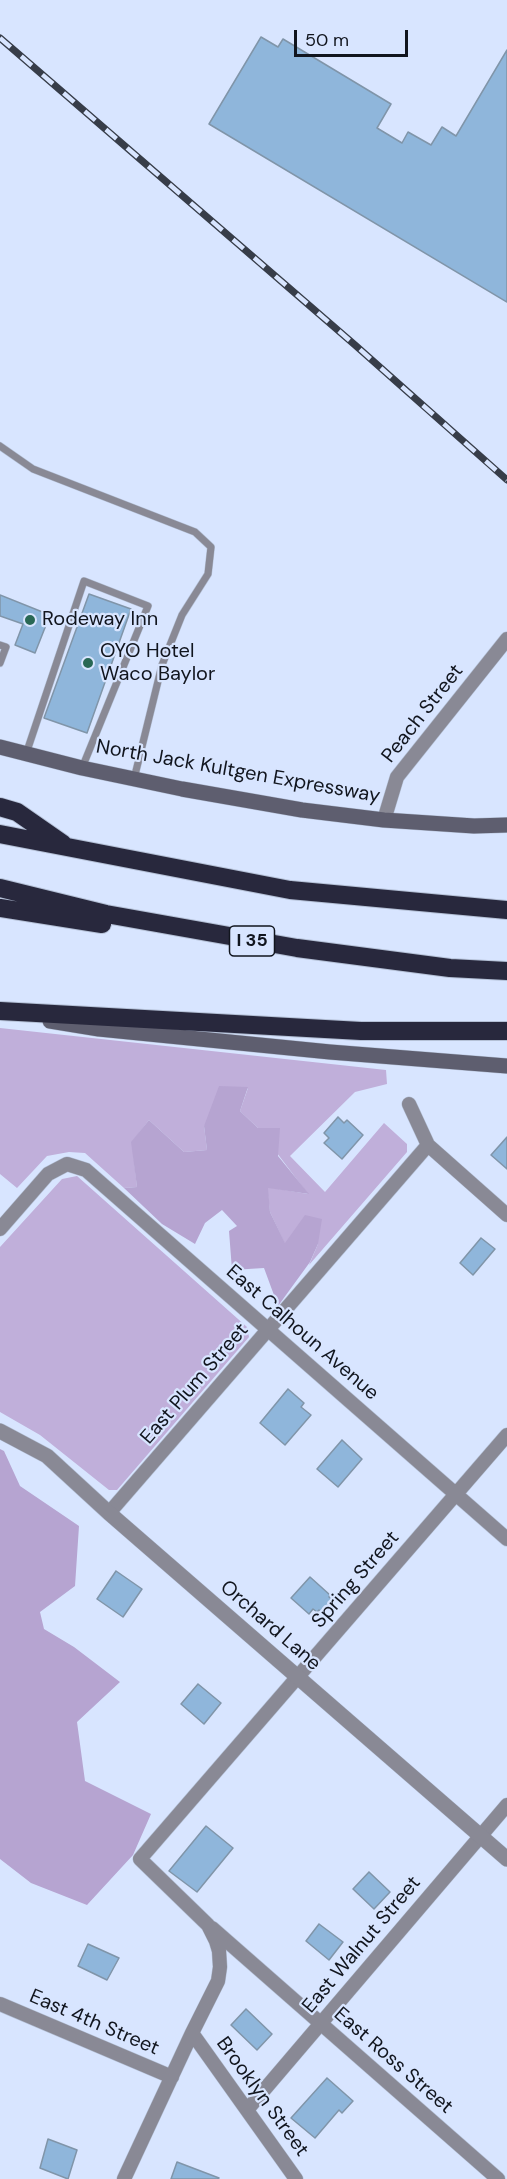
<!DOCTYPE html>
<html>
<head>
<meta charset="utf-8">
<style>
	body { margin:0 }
	#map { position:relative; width:507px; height:2179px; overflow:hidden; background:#d8e5ff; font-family:"DM Sans",sans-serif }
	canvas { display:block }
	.scale { position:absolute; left:294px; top:30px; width:114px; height:27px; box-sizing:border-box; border:3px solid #11151e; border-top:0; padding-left:8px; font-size:18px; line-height:21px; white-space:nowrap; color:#11151e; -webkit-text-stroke:4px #d8e5ff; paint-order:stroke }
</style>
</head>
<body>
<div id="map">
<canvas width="507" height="2179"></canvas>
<div class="scale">50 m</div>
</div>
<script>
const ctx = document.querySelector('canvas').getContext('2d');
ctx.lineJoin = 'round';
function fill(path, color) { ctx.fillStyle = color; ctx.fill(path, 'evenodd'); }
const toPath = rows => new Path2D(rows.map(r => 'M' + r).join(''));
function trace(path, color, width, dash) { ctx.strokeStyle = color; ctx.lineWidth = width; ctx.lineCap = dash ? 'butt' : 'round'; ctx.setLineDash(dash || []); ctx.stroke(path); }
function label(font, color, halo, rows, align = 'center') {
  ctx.font = font + ' "DM Sans",sans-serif'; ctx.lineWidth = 4.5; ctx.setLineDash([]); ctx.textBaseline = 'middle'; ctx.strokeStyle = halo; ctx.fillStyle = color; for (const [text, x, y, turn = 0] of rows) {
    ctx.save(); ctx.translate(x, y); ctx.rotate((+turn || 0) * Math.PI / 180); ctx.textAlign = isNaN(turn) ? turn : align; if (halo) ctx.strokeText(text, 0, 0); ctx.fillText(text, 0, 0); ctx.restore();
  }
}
const green = toPath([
	[0,1028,386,1070,387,1084,355,1092,290,1156,325,1192,384,1123,407,1144,407,1152,309,1265,318,1244,285,1244,270,1212,267,1187,308,1194,258,1128,240,1111,248,1088,204,1126,207,1150,184,1152,149,1120,132,1142,137,1187,124,1188,85,1153,69,1152,47,1156,17,1188,0,1174],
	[77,1176,247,1327,249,1337,117,1490,109,1490,40,1435,0,1412,0,1247,62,1179]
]);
const forest = toPath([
	[219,1086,248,1087,240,1111,258,1128,280,1128,278,1156,309,1194,268,1188,270,1212,285,1243,305,1215,322,1219,318,1244,310,1262,278,1306,264,1268,232,1270,229,1231,237,1226,222,1210,205,1223,195,1244,162,1224,124,1188,137,1187,131,1142,149,1120,184,1152,207,1150,204,1126],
	[0,1449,4,1451,20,1486,79,1526,75,1586,40,1612,44,1629,74,1647,120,1682,77,1722,85,1781,151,1814,133,1855,87,1905,31,1883,0,1859]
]);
const building = toPath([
	[261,37,278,47,283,39,391,104,377,128,402,143,408,132,431,145,442,127,456,136,507,50,507,302,209,124,261,37],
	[89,594,131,609,87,733,44,718,89,594],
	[0,595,50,615,35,653,15,645,23,624,0,616,0,595],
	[338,1117,344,1123,347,1120,363,1135,342,1159,324,1143,329,1138,324,1133,338,1117],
	[507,1137,507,1169,491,1155,507,1137],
	[481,1238,495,1249,473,1275,460,1263,481,1238],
	[288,1389,304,1403,301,1407,311,1415,285,1445,260,1423,288,1389],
	[342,1440,362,1459,338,1487,317,1469,342,1440],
	[116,1571,142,1589,123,1617,97,1599,116,1571],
	[310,1577,330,1595,329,1597,334,1601,323,1613,319,1610,317,1612,313,1609,309,1614,291,1598,310,1577],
	[198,1684,221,1703,204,1724,181,1704,198,1684],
	[206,1826,233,1848,197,1892,169,1871,206,1826],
	[369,1872,390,1892,374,1909,353,1889,369,1872],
	[319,1924,343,1942,329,1960,306,1941,319,1924],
	[88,1944,119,1958,107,1980,78,1966,88,1944],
	[246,2009,272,2034,257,2050,231,2025,246,2009],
	[327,2078,353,2101,342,2113,339,2110,315,2138,291,2118,327,2078],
	[48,2139,77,2150,68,2179,40,2168,48,2139],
	[177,2162,219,2178,218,2179,171,2179,177,2162]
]);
const service = toPath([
	[0,446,33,469,195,532,211,547,208,574,182,615,162,665,134,779],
	[0,645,6,647,0,663],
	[26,754,84,581,148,606,82,768]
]);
const minor = toPath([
	[384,820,397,777,507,639],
	[409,1104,428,1145,507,1215],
	[0,1229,48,1174,67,1164,86,1170,507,1539],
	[109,1513,428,1145],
	[212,1928,498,2179],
	[0,2004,172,2077],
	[247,2110,507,1805],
	[124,2179,192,2033],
	[296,2179,192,2033,218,1981,220,1967,219,1951,216,1941,208,1925,140,1859,507,1435]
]);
const tertiary = toPath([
	[0,1431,47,1456,109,1513,507,1859]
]);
const secondary = toPath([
	[0,747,82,768,182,789,302,810,384,820,474,826,507,825],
	[50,1021,99,1029,330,1052,507,1066]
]);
const motorway = toPath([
	[0,807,17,812,63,844],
	[0,834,290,890,507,910],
	[0,888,106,914,297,948,450,968,507,971],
	[0,908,102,924],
	[0,1011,361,1031,507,1031]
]);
const rail = toPath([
	[0,38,355,345,507,480]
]);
const markers = [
	[30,620,6,"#296855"],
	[88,663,6,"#296855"]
];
const shields = [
	[252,941,45]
];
const shieldNames = [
	["I 35",252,941]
];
const poiNames = [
	["Rodeway Inn",42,620],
	["OYO Hotel",100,652],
	["Waco Baylor",100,675]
];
const streetNames = [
	["Peach Street",423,714,-52],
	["North Jack Kultgen Expressway",238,772,10],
	["East Calhoun Avenue",302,1333,41],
	["East Plum Street",195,1384,-49],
	["Spring Street",356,1580,-49],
	["Orchard Lane",270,1626,41],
	["East Walnut Street",362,1945,-50],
	["East 4th Street",94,2023,23],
	["East Ross Street",393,2061,41],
	["Brooklyn Street",262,2097,54]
];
fill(green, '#c0afda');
fill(forest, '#b6a4d1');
fill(building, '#8fb6db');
trace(building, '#8095a9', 1.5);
trace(service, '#b4c0d6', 8);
trace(minor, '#b4c0d6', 15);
trace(tertiary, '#b4c0d6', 16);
trace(secondary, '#b4c0d6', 16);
trace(motorway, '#b4c0d6', 20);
trace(service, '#898995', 7);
trace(minor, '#898995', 14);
trace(tertiary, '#898995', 15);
trace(secondary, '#5e5e6f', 15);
trace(motorway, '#28283d', 18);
trace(rail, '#373d49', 7);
trace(rail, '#d8e5ff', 4.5, [14]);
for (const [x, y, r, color] of markers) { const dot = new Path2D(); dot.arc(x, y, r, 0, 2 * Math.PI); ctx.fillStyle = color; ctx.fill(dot); trace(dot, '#d8e5ff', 2); }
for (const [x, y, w] of shields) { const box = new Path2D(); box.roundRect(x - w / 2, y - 15, w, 30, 4.5); ctx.fillStyle = '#d8e5ff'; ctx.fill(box); trace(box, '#11151e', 1.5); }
label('bold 18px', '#11151e', null, shieldNames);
label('20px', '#11151e', '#d8e5ff', poiNames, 'left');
label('20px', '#11151e', '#d8e5ff', streetNames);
</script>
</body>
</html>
